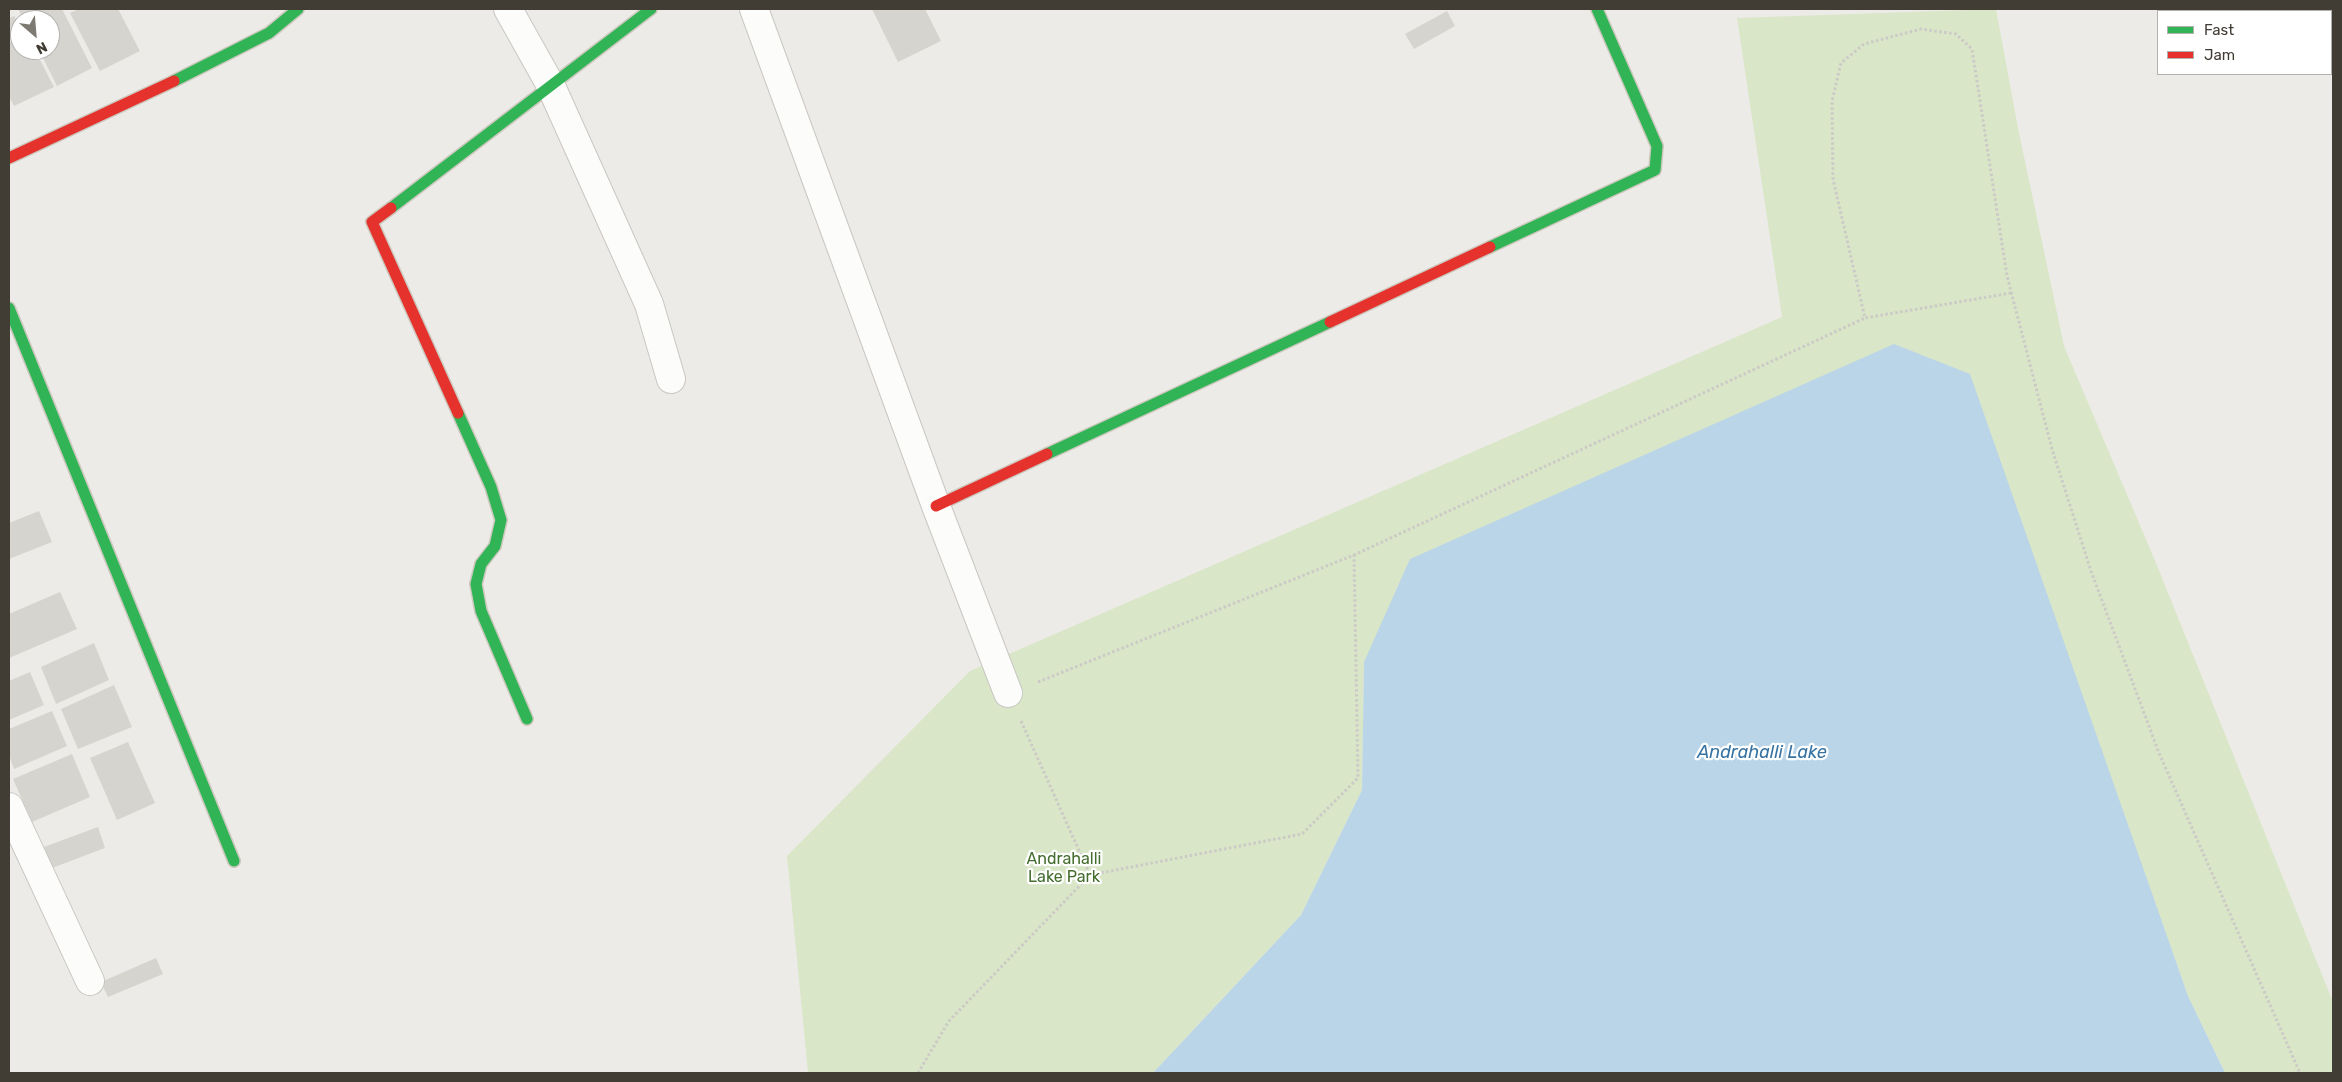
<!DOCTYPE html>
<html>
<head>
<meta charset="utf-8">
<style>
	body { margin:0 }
	#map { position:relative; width:2342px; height:1082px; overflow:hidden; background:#edebe7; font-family:Rubik,sans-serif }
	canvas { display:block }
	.frame { position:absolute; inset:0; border:10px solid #413c34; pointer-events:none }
	.legend { position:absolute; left:2157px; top:10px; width:175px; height:65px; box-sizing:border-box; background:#fff; border:1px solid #b3b1ae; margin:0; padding:6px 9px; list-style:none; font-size:15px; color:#413c34 }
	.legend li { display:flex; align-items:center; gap:10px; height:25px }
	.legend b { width:25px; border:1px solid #b3b1ae }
	.north { position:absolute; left:10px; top:10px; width:50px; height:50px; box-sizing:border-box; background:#fff; border:1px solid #b3b1ae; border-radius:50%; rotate:153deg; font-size:14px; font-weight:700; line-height:20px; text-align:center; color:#413c34 }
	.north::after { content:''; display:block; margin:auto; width:18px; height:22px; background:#7d7973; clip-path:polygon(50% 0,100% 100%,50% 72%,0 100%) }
</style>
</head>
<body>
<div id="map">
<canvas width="2342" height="1082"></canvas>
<div class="frame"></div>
<ul class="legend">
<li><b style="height:6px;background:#30b455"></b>Fast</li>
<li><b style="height:6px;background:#e5322d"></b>Jam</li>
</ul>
<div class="north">N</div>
</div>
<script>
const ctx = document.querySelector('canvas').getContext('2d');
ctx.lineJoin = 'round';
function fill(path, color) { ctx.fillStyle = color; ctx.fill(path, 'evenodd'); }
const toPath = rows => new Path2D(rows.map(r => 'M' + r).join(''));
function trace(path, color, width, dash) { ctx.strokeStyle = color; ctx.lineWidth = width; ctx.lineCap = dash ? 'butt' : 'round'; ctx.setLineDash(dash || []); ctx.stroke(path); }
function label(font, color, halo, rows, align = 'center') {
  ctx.font = font + ' Rubik,sans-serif'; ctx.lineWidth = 4.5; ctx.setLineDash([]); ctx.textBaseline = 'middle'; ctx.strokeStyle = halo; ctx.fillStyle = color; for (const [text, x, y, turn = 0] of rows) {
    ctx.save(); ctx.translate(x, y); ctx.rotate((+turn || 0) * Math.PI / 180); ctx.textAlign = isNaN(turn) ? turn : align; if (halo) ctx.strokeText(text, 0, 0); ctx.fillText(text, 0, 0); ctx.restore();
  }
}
const green = toPath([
	[1996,9,2018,128,2064,346,2156,563,2333,1002,2333,1073,2225,1073,2188,996,2051,610,1364,662,1362,790,1301,915,1153,1073,808,1073,787,856,970,671,1782,317,1737,18]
]);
const water = toPath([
	[1894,344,1970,374,2188,996,2225,1073,1153,1073,1301,915,1362,790,1364,662,1410,559]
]);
const building = toPath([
	[18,9,62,9,92,68,57,86,39,50,50,50,50,20,24,20],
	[79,9,118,9,140,51,100,71,70,13],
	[872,9,925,9,941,41,898,62],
	[1447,11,1455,26,1414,49,1405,34],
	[14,16,20,29,9,35,9,18],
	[20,37,20,50,35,50,54,87,14,106,9,96,9,43],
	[39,511,52,542,9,559,9,523],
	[60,592,77,629,9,658,9,614],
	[94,643,109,680,56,704,41,667],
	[30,672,44,705,9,720,9,681],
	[114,685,132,727,78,749,61,709],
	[52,711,67,746,14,769,9,755,9,729],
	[128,742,155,803,117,820,90,758],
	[72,754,90,797,32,822,13,779],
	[98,827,105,848,52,868,44,847],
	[156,958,163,974,108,997,101,982]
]);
const path = toPath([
	[2011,293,1865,318,1833,179,1832,101,1841,63,1864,44,1921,29,1956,34,1972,49,2007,276,2052,449,2091,571,2159,753,2300,1073],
	[1038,682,1354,555,1865,318],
	[1021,721,1090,875],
	[918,1073,949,1021,1090,875,1302,834,1358,778,1354,555]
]);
const street = toPath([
	[508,9,550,84,649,304,671,379],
	[754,9,936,506,1008,693],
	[9,807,90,981]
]);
const fast = toPath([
	[174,81,269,33,298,9],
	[391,208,651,9],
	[1490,247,1655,170,1657,146,1597,9],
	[9,308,234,861],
	[458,413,491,487,501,520,495,546,481,564,476,584,481,611,527,719],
	[1047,454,1330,322]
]);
const jam = toPath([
	[9,158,174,81],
	[391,208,372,222,458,413],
	[1330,322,1490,247],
	[936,506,1047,454]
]);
const parkNames = [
	["Andrahalli",1064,859],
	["Lake Park",1064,877]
];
const waterNames = [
	["Andrahalli Lake",1762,753]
];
fill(green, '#d9e6c8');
fill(water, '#bad5e8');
fill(building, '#d6d4cf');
trace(street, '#c9c7c3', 30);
trace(fast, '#ccc8be', 14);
trace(jam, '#ccc8be', 14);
trace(path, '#cccac6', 3, [2.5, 2.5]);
trace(street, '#fcfcfb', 28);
trace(fast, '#30b455', 11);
trace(jam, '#e5322d', 11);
label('16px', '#446d2e', '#fff', parkNames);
label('italic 18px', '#3873a2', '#fff', waterNames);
</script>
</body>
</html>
